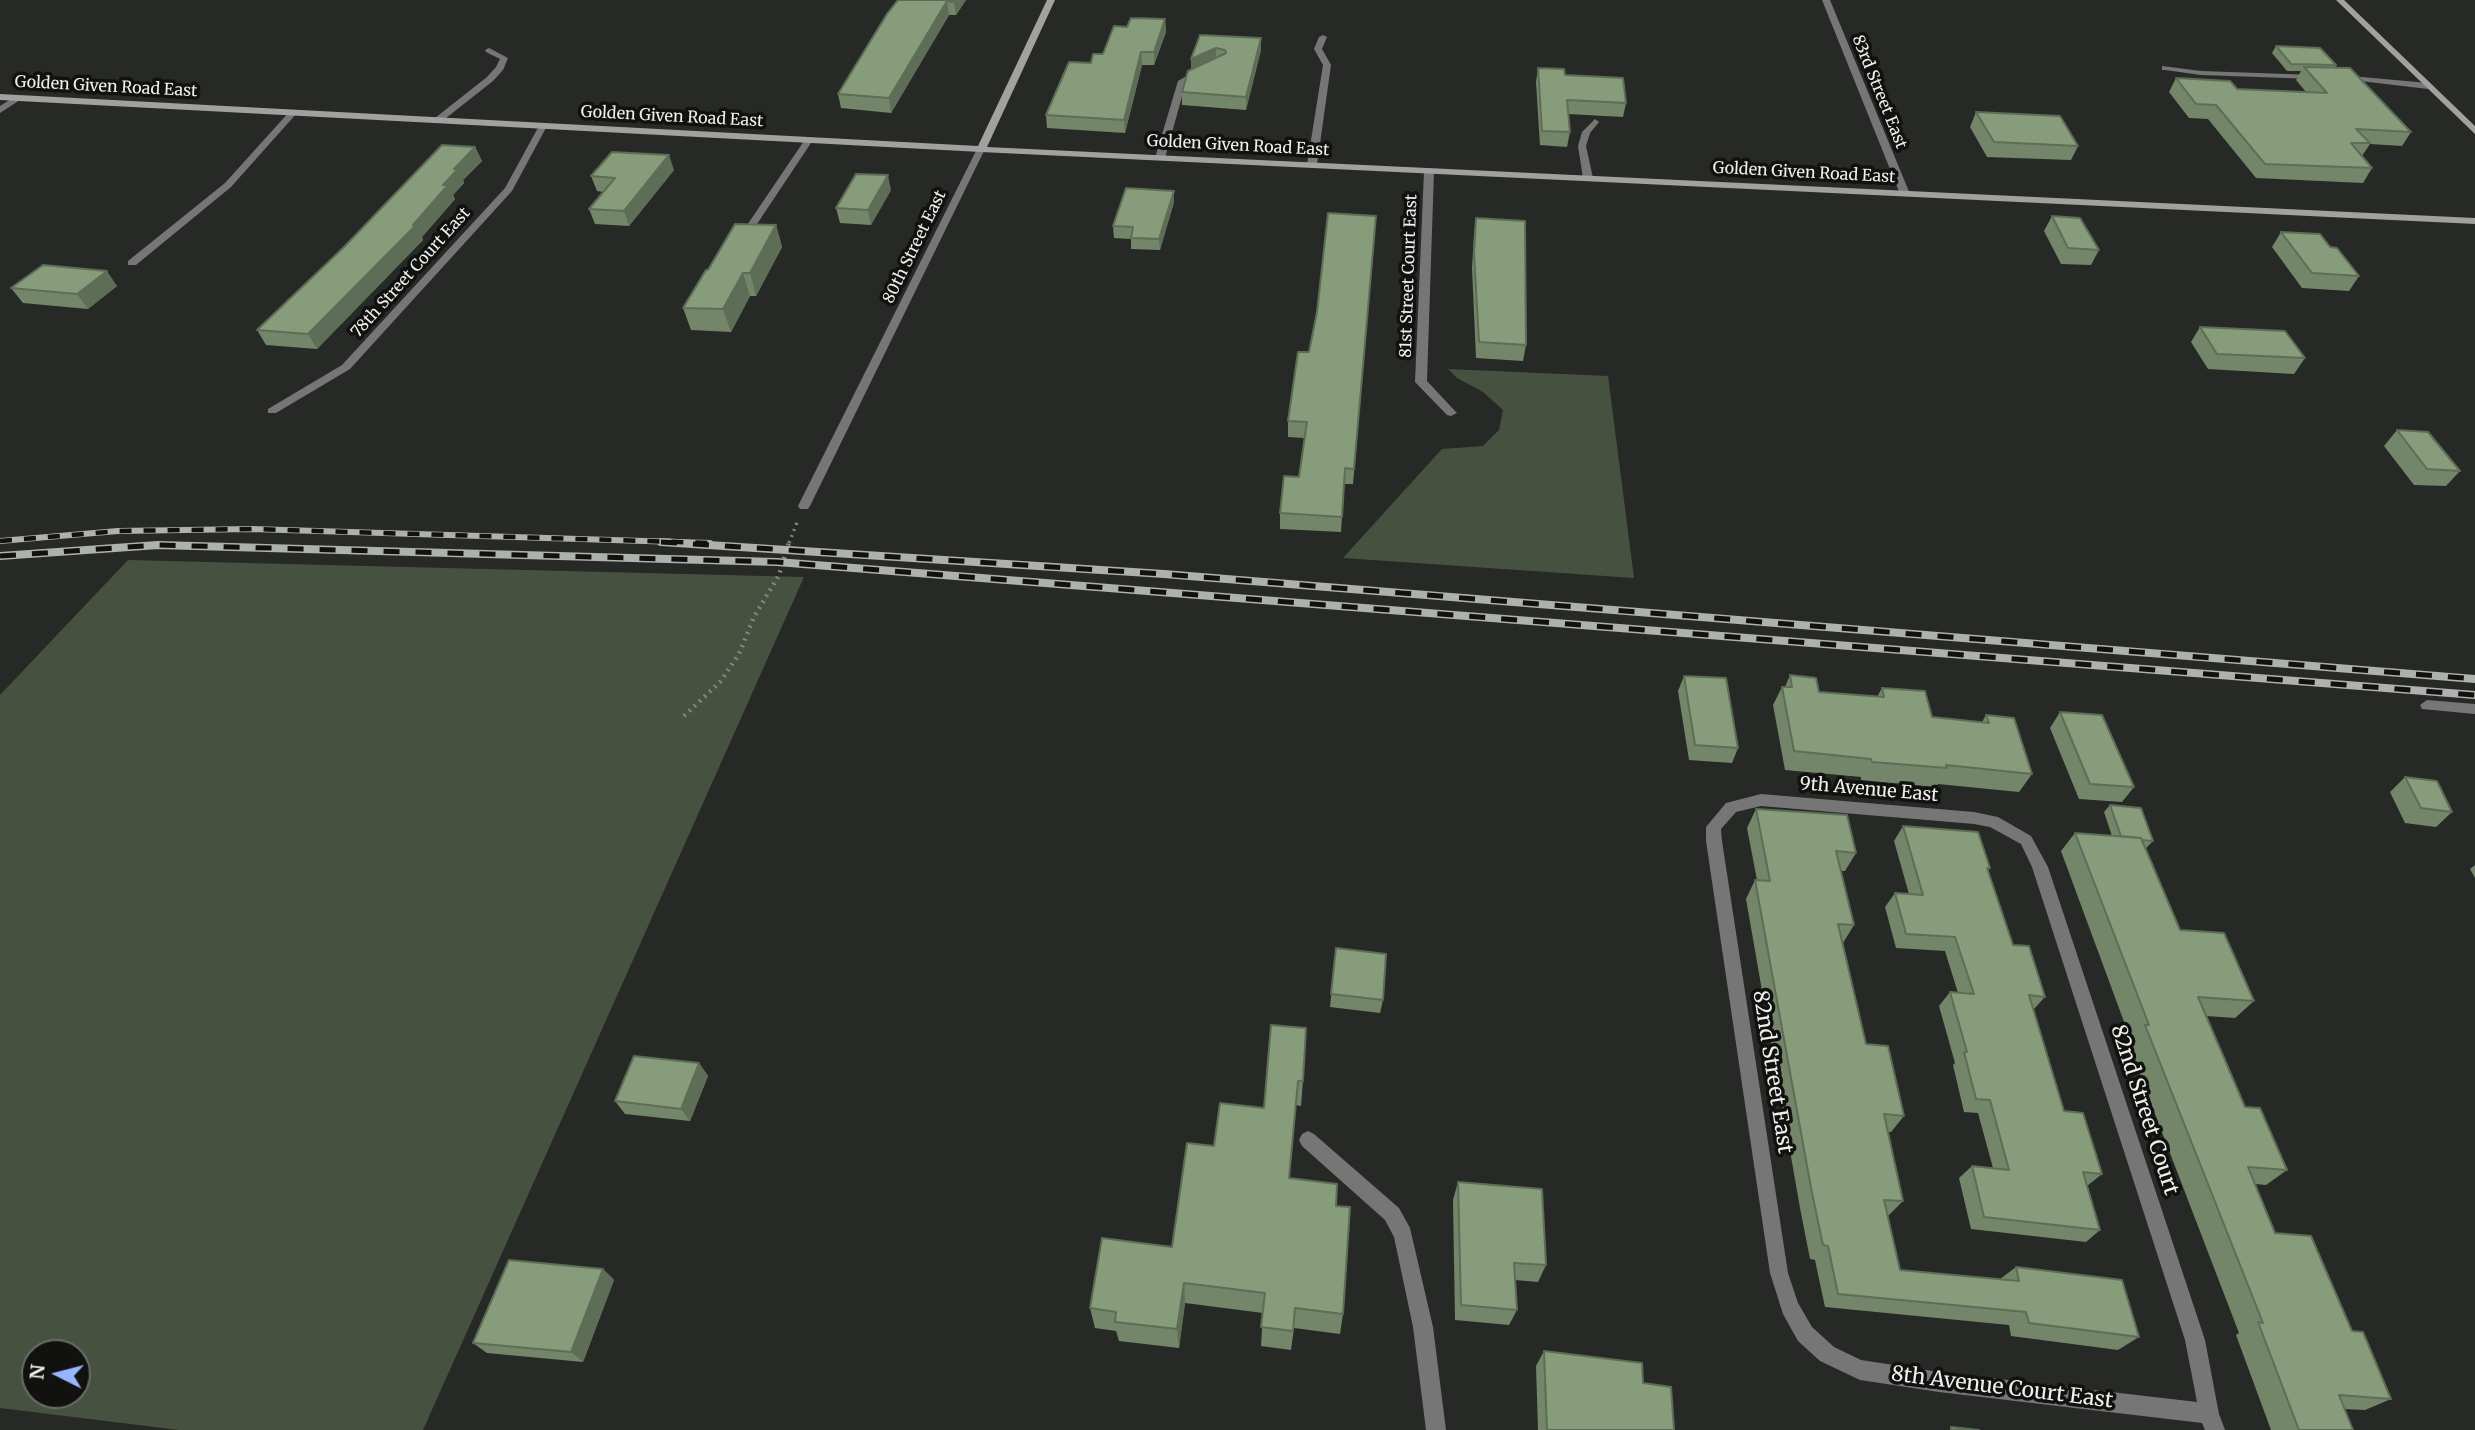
<!DOCTYPE html>
<html>
<head>
<meta charset="utf-8">
<style>
	body { margin:0 }
	#map { position:relative; width:2475px; height:1430px; overflow:hidden; background:#272926; font-family:Merriweather,serif }
	canvas { display:block }
	.north { position:absolute; left:21px; top:1339px; width:70px; height:70px; box-sizing:border-box; background:#111210; border:2px solid #6a6b69; border-radius:50%; rotate:276deg; font-size:19px; font-weight:700; line-height:28px; text-align:center; color:#eff0ee }
	.north::after { content:''; display:block; margin:auto; width:24px; height:32px; background:#97b6fd; clip-path:polygon(50% 0,100% 100%,50% 72%,0 100%) }
</style>
</head>
<body>
<div id="map">
<canvas width="2475" height="1430"></canvas>
<div class="north">N</div>
</div>
<script>
const ctx = document.querySelector('canvas').getContext('2d');
ctx.lineJoin = 'round';
function fill(path, color) { ctx.fillStyle = color; ctx.fill(path, 'evenodd'); }
const toPath = rows => new Path2D(rows.map(r => 'M' + r).join(''));
function trace(path, color, width, dash) { ctx.strokeStyle = color; ctx.lineWidth = width; ctx.lineCap = dash ? 'butt' : 'round'; ctx.setLineDash(dash || []); ctx.stroke(path); }
function label(font, color, halo, rows, align = 'center') {
  ctx.font = font + ' Merriweather,serif'; ctx.lineWidth = 7; ctx.setLineDash([]); ctx.textBaseline = 'middle'; ctx.strokeStyle = halo; ctx.fillStyle = color; for (const [text, x, y, turn = 0] of rows) {
    ctx.save(); ctx.translate(x, y); ctx.rotate((+turn || 0) * Math.PI / 180); ctx.textAlign = isNaN(turn) ? turn : align; if (halo) ctx.strokeText(text, 0, 0); ctx.fillText(text, 0, 0); ctx.restore();
  }
}
const green = toPath([
	[1448,369,1608,376,1634,578,1343,558,1442,449,1483,446,1499,430,1503,410,1483,392,1457,378],
	[128,560,804,577,423,1430,179,1430,0,1408,0,695],
	[77,1353,77,1395,35,1395,35,1353]
]);
const pathFar1 = toPath([
	[789,543,798,520]
]);
const path = toPath([
	[684,716,720,682,739,654,754,617,779,575,789,542]
]);
const lane = toPath([
	[1822,0,1830,0,1910,194,1908,196,1900,194,1822,0],
	[1323,35,1327,37,1322,49,1331,65,1317,165,1312,168,1307,165,1323,65,1314,49,1319,37,1323,35],
	[489,48,508,58,503,70,493,81,441,122,435,122,435,118,487,77,496,67,500,59,486,52,485,50,489,48],
	[2162,66,2201,71,2315,75,2319,77,2315,79,2201,75,2165,70,2162,70,2162,66],
	[1197,70,1204,72,1186,82,1165,158,1157,160,1155,158,1178,81,1197,70],
	[2340,75,2428,83,2432,86,2428,89,2343,79,2340,79,2340,75],
	[290,111,297,113,231,187,136,265,128,265,128,261,225,183,290,111],
	[1595,119,1599,122,1590,133,1586,146,1593,178,1588,181,1583,178,1578,146,1582,132,1595,119],
	[806,138,813,140,749,236,743,236,741,234,806,138],
	[1308,1131,1314,1134,1399,1208,1410,1228,1433,1327,1446,1430,1426,1430,1413,1327,1394,1237,1385,1220,1302,1146,1299,1140,1302,1134,1308,1131]
]);
const street = toPath([
	[16,96,23,98,0,113,0,106,16,96],
	[540,124,547,126,512,191,350,369,276,413,268,413,268,409,342,365,505,188,540,124],
	[978,147,985,149,810,506,808,509,800,509,798,506,978,147],
	[1429,168,1434,171,1427,381,1455,411,1457,413,1451,416,1447,415,1415,382,1424,171,1429,168],
	[2427,700,2475,704,2475,714,2422,709,2420,705,2427,700],
	[1761,794,1974,812,1998,817,2031,836,2048,867,2205,1340,2219,1414,2225,1430,2205,1430,2202,1423,1939,1392,1860,1380,1820,1361,1798,1341,1783,1314,1770,1273,1706,841,1706,827,1726,803,1761,794],
	[1761,806,1974,824,1990,827,2021,844,2032,867,2185,1340,2197,1402,1939,1372,1861,1360,1834,1347,1812,1327,1798,1303,1788,1273,1722,841,1721,829,1736,812,1761,806]
]);
const secondary = toPath([
	[1047,0,1055,0,987,147,2475,218,2475,224,981,152,0,100,0,94,978,146,1047,0],
	[2336,0,2344,0,2475,126,2475,134,2336,0]
]);
const railFar1 = toPath([
	[0,541,118,531,252,529,710,543]
]);
const rail = toPath([
	[661,542,1164,574,2475,679],
	[0,556,158,545,777,562,2475,695]
]);
const wall = toPath([
	[898,0,966,0,956,15,949,15,891,113,841,108,838,94],
	[1165,19,1166,32,1154,65,1142,65,1125,133,1047,128,1046,115,1091,63,1103,54,1127,27],
	[1200,35,1261,38,1261,50,1246,110,1182,105,1182,92,1191,70],
	[2276,46,2336,65,2335,68,2411,132,2402,146,2370,144,2362,156,2372,168,2363,183,2256,178,2208,119,2189,118,2169,92,2176,78,2237,89,2306,92,2296,80,2301,71,2287,71,2272,53],
	[1538,68,1565,75,1626,103,1623,117,1568,114,1570,132,1567,147,1540,145,1536,82],
	[1976,112,2078,146,2071,160,1987,157,1970,127],
	[475,147,482,161,463,180,464,183,453,195,455,199,422,237,423,240,317,349,266,345,257,330],
	[674,170,629,226,595,224,589,209,604,192,597,191,591,176],
	[891,190,871,225,840,223,836,208],
	[1174,191,1174,202,1160,250,1131,249,1131,239,1114,238,1113,226],
	[1376,216,1353,484,1344,484,1341,532,1280,529,1280,513,1299,477,1304,438,1288,437,1288,421,1309,352],
	[2052,216,2099,250,2091,265,2061,264,2044,231],
	[1476,218,1526,345,1523,361,1476,358,1472,268,1474,233],
	[776,225,782,247,756,296,750,296,731,332,691,330,683,308,708,270],
	[2281,232,2330,247,2359,276,2349,291,2302,288,2272,247],
	[117,286,88,309,23,303,11,288],
	[2200,327,2305,358,2294,374,2208,369,2191,342],
	[2397,430,2460,471,2446,486,2414,485,2384,446],
	[1790,675,1819,692,1877,697,1882,688,1932,717,1982,722,1986,715,2032,774,2019,792,1938,784,1936,787,1861,780,1861,777,1785,770,1773,705,1782,687,1785,687],
	[1684,676,1738,748,1732,763,1689,760,1678,691],
	[2060,712,2134,787,2122,802,2079,799,2050,728],
	[2405,777,2452,812,2436,827,2405,823,2390,792],
	[2110,805,2153,841,2146,848,2180,930,2254,1001,2235,1018,2206,1016,2245,1107,2287,1170,2266,1185,2255,1184,2275,1233,2352,1331,2391,1399,2365,1410,2344,1409,2353,1430,2271,1430,2236,1335,2239,1333,2127,1041,2130,1038,2061,851,2075,833,2112,836,2104,812],
	[1756,809,1856,853,1845,871,1841,871,1854,925,1843,943,1866,1044,1904,1116,1891,1132,1888,1132,1903,1201,1888,1216,1900,1270,2000,1279,2016,1267,2139,1337,2118,1350,2011,1336,2009,1325,1825,1307,1815,1260,1810,1259,1800,1208,1746,899,1755,880,1757,880,1747,828],
	[1903,826,1990,868,1988,871,2013,945,2045,997,2033,1010,2064,1111,2102,1174,2087,1186,2100,1230,2086,1242,1971,1229,1959,1178,1972,1166,1993,1168,1978,1113,1964,1112,1953,1065,1955,1063,1939,1006,1950,992,1958,993,1945,951,1896,948,1885,907,1895,893,1909,894,1894,841],
	[2475,865,2475,878,2470,869],
	[1336,948,1383,1000,1380,1013,1330,1007],
	[1271,1025,1303,1081,1301,1106,1296,1105,1289,1178,1336,1206,1343,1314,1340,1334,1294,1328,1291,1350,1261,1346,1263,1313,1185,1303,1179,1348,1119,1341,1116,1331,1095,1328,1090,1308,1172,1247,1214,1146,1264,1108],
	[699,1063,708,1076,690,1121,625,1114,615,1101],
	[1458,1182,1546,1265,1538,1282,1515,1280,1517,1310,1509,1325,1455,1320,1453,1200],
	[603,1269,614,1280,583,1362,487,1353,473,1343],
	[1544,1351,1643,1383,1674,1430,1538,1430,1536,1366]
]);
const shadedWall = toPath([
	[955,0,966,0,956,15,954,2],
	[947,1,949,15,891,113,889,98],
	[1165,19,1166,32,1154,65,1154,52],
	[1261,38,1261,50,1246,110,1246,97],
	[1216,48,1216,61,1191,72,1191,59],
	[1141,52,1142,65,1125,133,1124,120],
	[475,147,482,161,463,180,464,183,453,195,455,199,422,237,423,240,317,349,308,334,413,225,454,169],
	[669,155,674,170,629,226,624,211],
	[888,175,891,190,871,225,868,210],
	[1174,191,1174,202,1160,250,1159,239],
	[776,225,782,247,756,296,750,273],
	[107,271,117,286,88,309,77,294],
	[743,273,750,296,731,332,723,309],
	[699,1063,708,1076,690,1121,681,1109],
	[603,1269,614,1280,583,1362,571,1352],
	[1184,1283,1185,1303,1179,1348,1177,1329]
]);
const building = toPath([
	[898,0,955,0,954,2,947,1,889,98,838,94,887,14,898,0],
	[1131,18,1165,19,1154,52,1141,52,1124,120,1046,115,1069,62,1091,63,1093,54,1103,54,1114,26,1127,27,1131,18],
	[1200,35,1261,38,1246,97,1182,92,1188,71,1226,53,1225,50,1216,48,1191,59,1200,35],
	[2276,46,2320,48,2336,65,2291,64,2276,46],
	[2304,67,2350,68,2411,132,2356,129,2370,143,2351,143,2372,168,2265,164,2216,105,2196,104,2176,78,2230,81,2237,89,2327,93,2304,67],
	[1538,68,1564,69,1565,75,1623,78,1626,103,1567,100,1570,132,1542,131,1538,68],
	[1976,112,2060,116,2078,146,1994,142,1976,112],
	[442,145,475,147,454,169,458,169,443,185,448,185,413,225,416,225,308,334,257,330,344,247,442,145],
	[612,152,669,155,624,211,589,209,615,178,591,176,612,152],
	[856,174,888,175,868,210,836,208,856,174],
	[1126,188,1174,191,1159,239,1131,238,1133,227,1113,226,1126,188],
	[1328,213,1376,216,1354,469,1345,468,1342,517,1280,513,1284,476,1299,477,1307,422,1288,421,1298,352,1309,352,1317,312,1328,213],
	[2052,216,2080,218,2099,250,2068,248,2052,216],
	[1476,218,1525,221,1526,345,1479,342,1474,253,1476,218],
	[735,224,776,225,750,273,743,273,723,309,683,308,706,270,708,270,735,224],
	[2281,232,2320,234,2330,247,2337,248,2359,276,2312,273,2281,232],
	[43,265,107,271,77,294,11,288,43,265],
	[2200,327,2285,331,2305,358,2217,354,2200,327],
	[2397,430,2428,432,2460,471,2427,469,2397,430],
	[1790,675,1816,678,1819,692,1884,697,1882,688,1925,691,1932,717,1989,723,1986,715,2014,718,2032,774,1946,765,1947,768,1872,762,1871,759,1794,751,1782,687,1792,687,1790,675],
	[1684,676,1726,678,1738,748,1695,745,1684,676],
	[2060,712,2102,715,2134,787,2090,784,2060,712],
	[2405,777,2437,781,2452,812,2421,808,2405,777],
	[2110,805,2141,808,2153,841,2142,840,2141,838,2121,836,2110,805],
	[1756,809,1847,815,1856,853,1836,851,1854,925,1838,924,1866,1044,1888,1046,1904,1116,1884,1114,1903,1201,1884,1200,1900,1270,2019,1281,2016,1267,2122,1280,2139,1337,2029,1323,2026,1312,1838,1294,1828,1246,1823,1245,1812,1193,1755,880,1770,881,1756,809],
	[1903,826,1978,832,1990,868,1987,868,2013,945,2029,946,2045,997,2029,995,2064,1111,2083,1113,2102,1174,2083,1172,2100,1230,1984,1217,1972,1166,2009,1170,1990,1100,1976,1099,1964,1052,1967,1052,1950,992,1974,994,1955,937,1906,934,1895,893,1923,895,1903,826],
	[2075,833,2141,838,2180,930,2224,933,2254,1001,2198,997,2245,1107,2260,1108,2287,1170,2248,1167,2275,1233,2311,1236,2352,1331,2363,1332,2391,1399,2339,1395,2353,1430,2299,1430,2258,1322,2263,1323,2145,1025,2149,1025,2075,833],
	[1336,948,1386,954,1383,1000,1331,994,1336,948],
	[1271,1025,1306,1028,1303,1081,1298,1081,1289,1178,1337,1184,1336,1206,1350,1207,1343,1314,1295,1308,1293,1331,1261,1327,1265,1293,1184,1283,1177,1329,1115,1322,1116,1312,1090,1308,1102,1238,1172,1247,1187,1143,1214,1146,1220,1103,1264,1108,1271,1025],
	[634,1056,699,1063,681,1109,615,1101,634,1056],
	[1458,1182,1542,1189,1546,1265,1514,1263,1517,1310,1461,1305,1458,1182],
	[509,1260,603,1269,571,1352,473,1343,509,1260],
	[1544,1351,1642,1363,1643,1383,1671,1387,1674,1430,1547,1430,1544,1351],
	[1951,1427,1979,1430,1951,1430,1951,1427]
]);
const farStreetnames = [
	["Golden Given Road East",106,87,3],
	["83rd Street East",1879,92,68],
	["Golden Given Road East",672,117,3],
	["Golden Given Road East",1238,146,3],
	["Golden Given Road East",1804,173,3],
	["80th Street East",915,247,-64],
	["78th Street Court East",411,273,-48],
	["81st Street Court East",1409,276,-88]
];
const streetNames = [
	["9th Avenue East",1869,790,5]
];
const nearStreetnames = [
	["82nd Street East",1772,1072,81],
	["82nd Street Court",2144,1110,72],
	["8th Avenue Court East",2002,1388,7]
];
fill(green, '#46523f');
trace(pathFar1, '#848583', 3.5, [2, 4.5]);
trace(path, '#848583', 4.5, [2, 5]);
fill(lane, '#757675');
fill(street, '#757675');
fill(secondary, '#a1a2a0');
trace(railFar1, '#afb1ae', 6);
trace(rail, '#afb1ae', 8);
trace(railFar1, '#111210', 4.5, [12]);
trace(rail, '#111210', 5, [16]);
fill(wall, '#73866a');
fill(shadedWall, '#5e6d56');
fill(building, '#869c7b');
trace(building, '#5e6d56', 2);
label('16px', '#eff0ee', '#111210', farStreetnames);
label('18px', '#eff0ee', '#111210', streetNames);
label('21px', '#eff0ee', '#111210', nearStreetnames);
</script>
</body>
</html>
